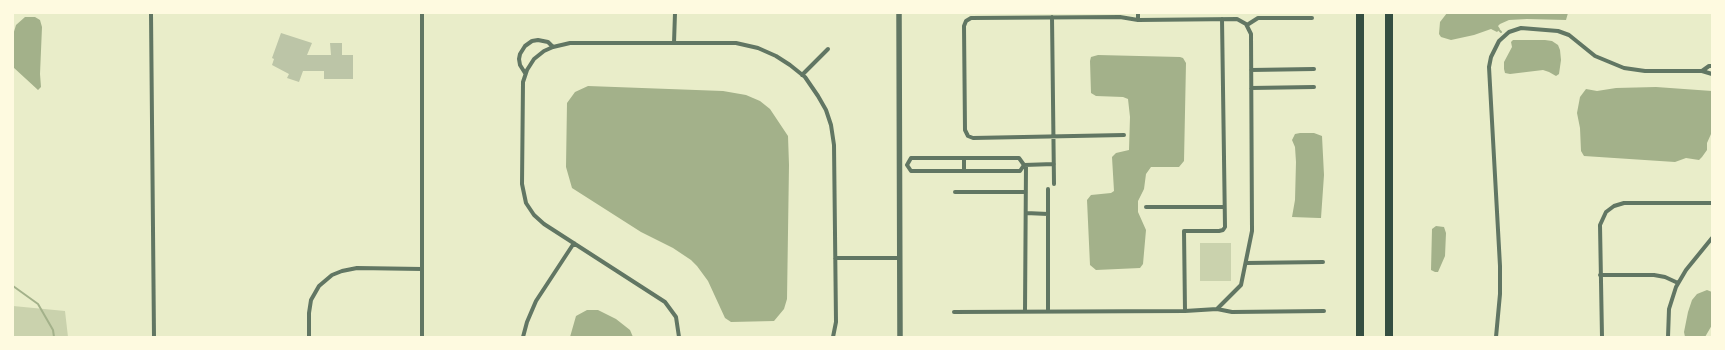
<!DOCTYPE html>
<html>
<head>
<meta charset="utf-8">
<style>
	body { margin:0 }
	#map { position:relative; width:1725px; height:350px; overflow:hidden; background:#e9edc9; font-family:Ubuntu,sans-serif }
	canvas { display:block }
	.frame { position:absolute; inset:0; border:14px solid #fefae0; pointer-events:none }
</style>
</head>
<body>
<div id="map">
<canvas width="1725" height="350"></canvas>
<div class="frame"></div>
</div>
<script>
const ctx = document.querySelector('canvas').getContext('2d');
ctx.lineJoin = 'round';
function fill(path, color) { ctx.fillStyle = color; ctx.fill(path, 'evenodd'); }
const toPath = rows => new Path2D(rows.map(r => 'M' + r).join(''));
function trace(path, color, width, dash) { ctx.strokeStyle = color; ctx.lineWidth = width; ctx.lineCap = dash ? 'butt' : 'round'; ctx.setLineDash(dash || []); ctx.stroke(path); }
const green = toPath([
	[1200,243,1231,243,1231,281,1200,281],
	[13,306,65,311,68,337,13,337]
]);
const water = toPath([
	[1447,13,1568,13,1566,20,1527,19,1509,20,1500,24,1498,26,1500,29,1497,32,1491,29,1474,35,1451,40,1441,37,1439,34,1440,22],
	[25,17,35,17,40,20,42,27,40,74,41,87,38,90,13,67,13,35,16,25],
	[1513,40,1545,40,1552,41,1558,45,1560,50,1561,60,1559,74,1556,76,1549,72,1543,70,1510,74,1505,73,1504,69,1504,62,1512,47,1511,42],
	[1098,55,1180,57,1183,58,1186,63,1184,161,1179,167,1151,167,1146,174,1144,189,1138,201,1138,212,1146,230,1143,264,1140,268,1096,270,1090,265,1087,200,1091,195,1111,193,1114,191,1112,157,1116,153,1129,150,1130,117,1128,99,1123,97,1096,96,1091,93,1090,61,1091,57],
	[588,86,723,91,746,95,760,101,770,109,788,136,789,165,787,299,784,309,774,321,731,322,725,318,708,281,697,266,691,260,673,248,641,232,572,188,566,167,567,103,575,92],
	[1656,87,1712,91,1711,134,1707,143,1707,150,1702,157,1699,160,1686,158,1675,162,1584,156,1581,151,1580,128,1577,113,1580,97,1586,89,1597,91,1616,88],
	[1300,133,1314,133,1322,136,1324,175,1321,218,1319,218,1292,217,1295,200,1296,162,1295,147,1292,140,1295,134],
	[1436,226,1444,227,1446,233,1445,256,1438,272,1435,272,1431,270,1432,229],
	[1707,290,1712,292,1712,325,1705,337,1685,337,1684,332,1688,312,1692,300,1697,294],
	[587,310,598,310,616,319,630,330,633,337,570,337,576,316]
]);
const stream = toPath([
	[1499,30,1501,32],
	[13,286,38,304,53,330,54,337]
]);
const building = toPath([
	[281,33,312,43,307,55,331,55,330,43,342,43,342,55,353,55,353,79,324,79,324,71,303,71,299,82,287,78,289,74,272,65,274,59,272,58]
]);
const minor = toPath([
	[151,13,154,337],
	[1052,17,1054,184],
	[1138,20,1138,13],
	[1247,25,1258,18,1312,18],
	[674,43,675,13],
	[1251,70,1314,69],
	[1702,71,1709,66,1712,66],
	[525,73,520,65,519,59,520,54,525,46,532,41,538,40,548,42,553,47],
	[802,75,828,49],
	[1251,88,1314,87],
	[1124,135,973,138,968,136,965,130,964,26,966,21,971,18,1120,17,1138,20,1237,19,1246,24,1251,34,1252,231,1241,285,1217,309],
	[907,165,911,158,1019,158,1024,165],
	[907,165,911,171,1020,171,1024,165],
	[1024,165,1054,164],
	[964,171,964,158],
	[1048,189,1048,311],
	[955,192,1026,192],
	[1146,207,1224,207],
	[1026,213,1048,214],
	[835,258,900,258],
	[1246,263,1323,262],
	[1600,275,1654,275,1665,277,1678,283],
	[1025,311,1026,165],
	[1185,311,1184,231,1219,231,1223,230,1225,227,1222,19],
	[954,312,1185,311,1217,309,1232,312,1324,311],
	[309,337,309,313,311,300,319,286,332,275,342,271,357,268,422,269],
	[422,337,422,13],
	[523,337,527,322,536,301,574,243],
	[679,337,676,317,665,302,544,224,534,215,526,203,522,184,523,82,527,70,534,59,544,51,553,47,570,43,736,43,758,48,776,56,790,65,805,77,818,96,826,110,831,125,834,145,836,322,833,337],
	[1496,337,1500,294,1500,266,1489,67,1491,57,1499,41,1509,32,1521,28,1558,31,1569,35,1595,56,1624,68,1645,71,1702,71,1712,74],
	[1602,337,1600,225,1606,212,1614,206,1624,203,1712,203],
	[1668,337,1669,309,1676,287,1686,270,1712,238]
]);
const tertiary = toPath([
	[899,13,900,337]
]);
const motorway = toPath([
	[1360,337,1360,13],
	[1389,337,1389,13]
]);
fill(green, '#cad2ad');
fill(water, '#a3b18a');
trace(stream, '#a3b18a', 2);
fill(building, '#bcc5a7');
trace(minor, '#617663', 4);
trace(tertiary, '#617663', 5.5);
trace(motorway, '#344e41', 8);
</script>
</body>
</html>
